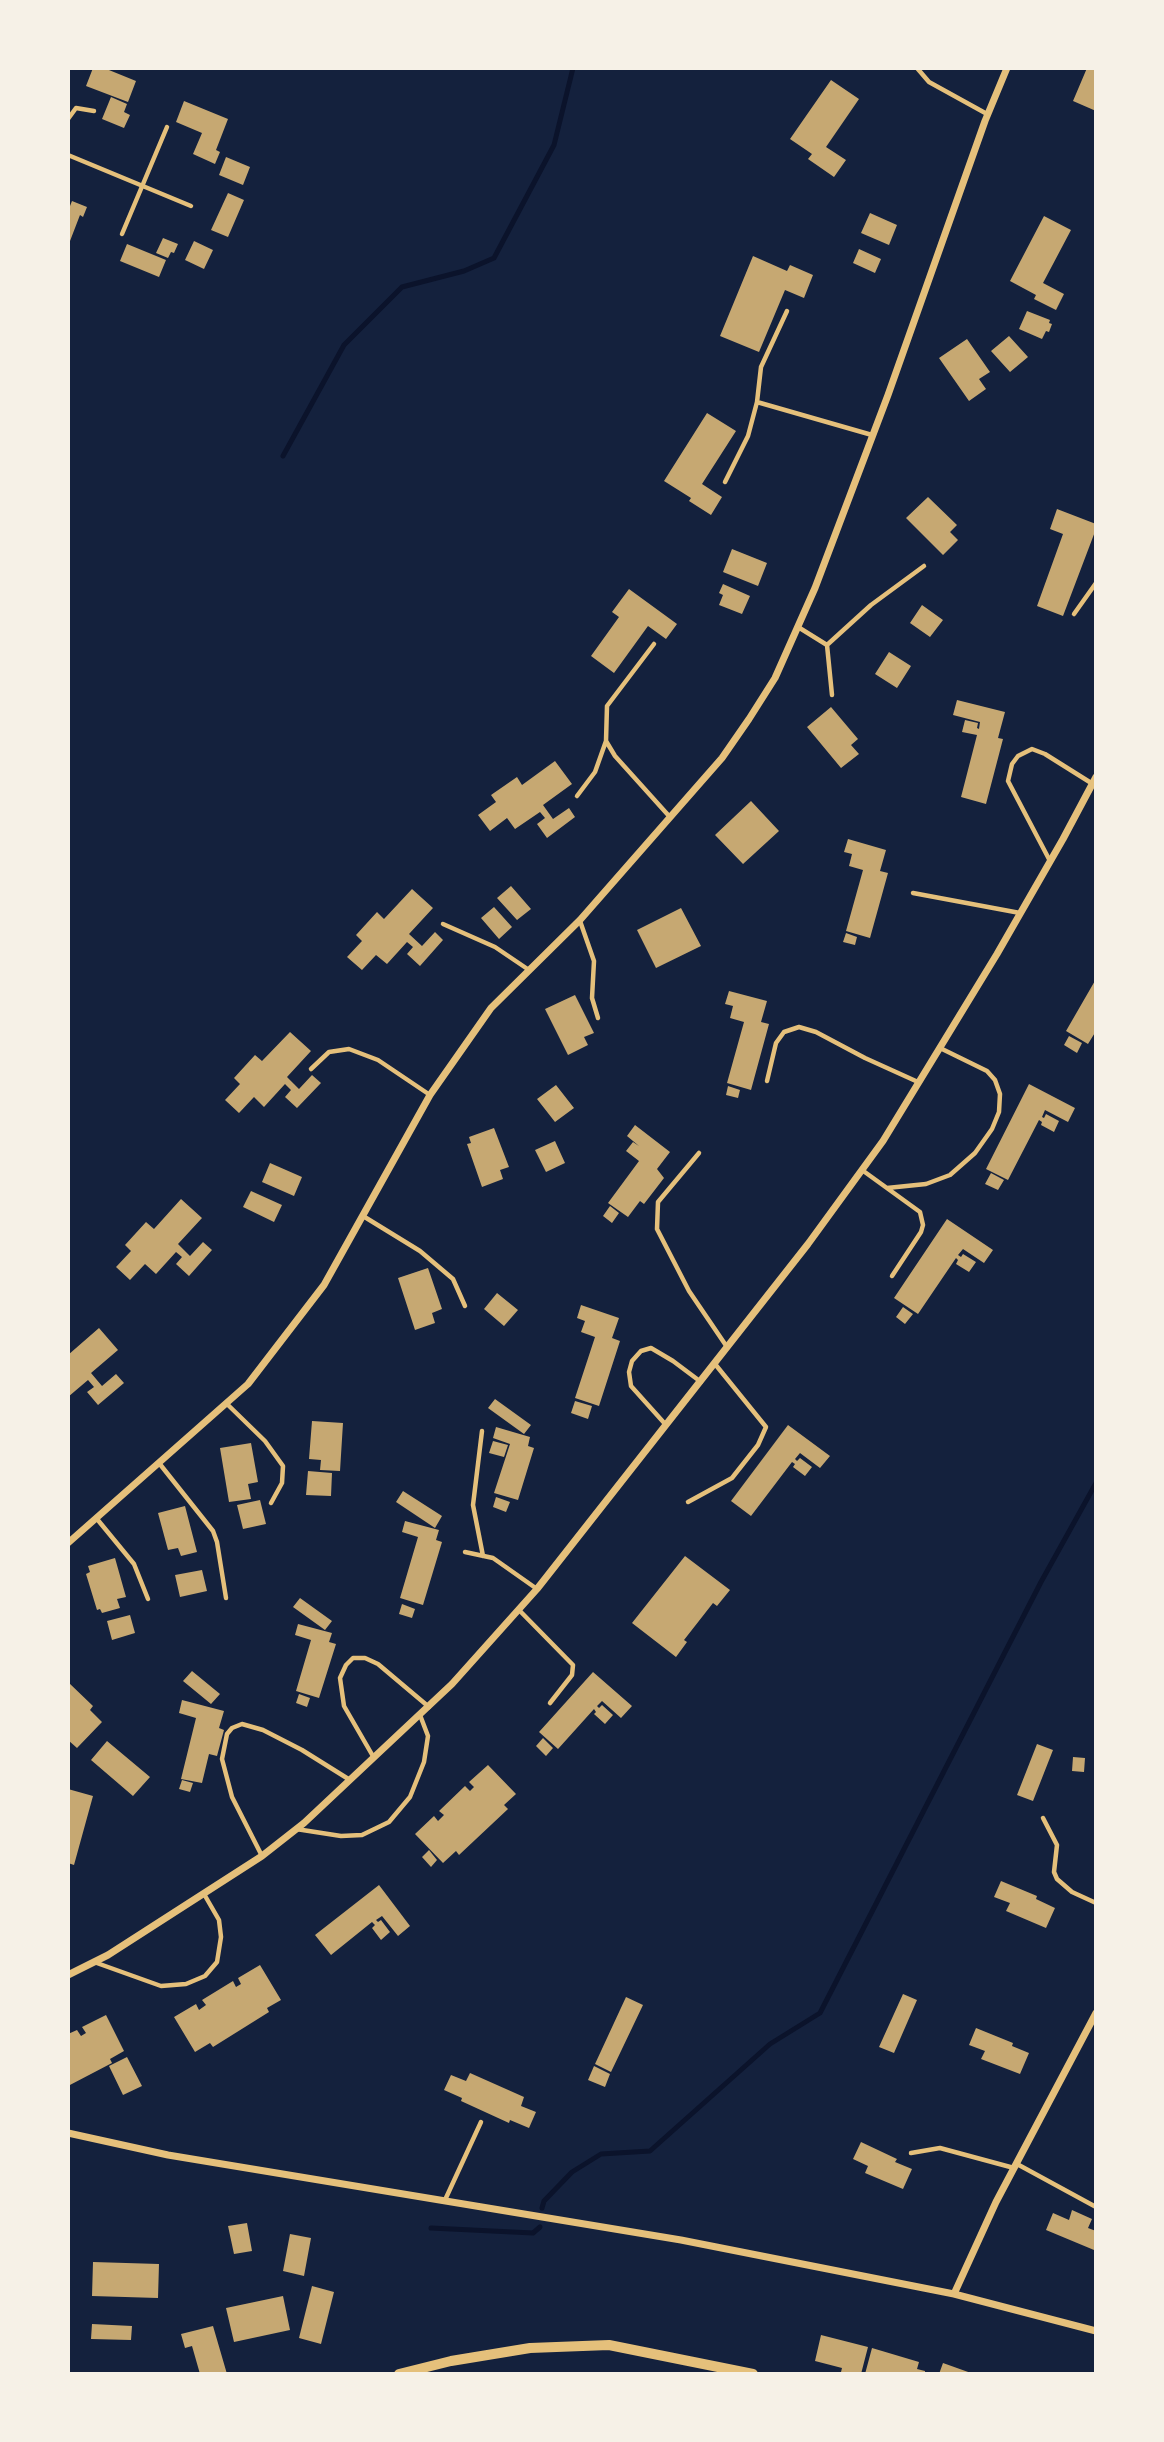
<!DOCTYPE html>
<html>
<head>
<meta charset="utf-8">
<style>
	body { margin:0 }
	#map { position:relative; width:1164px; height:2442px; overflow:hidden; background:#14213d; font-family:Cabin,sans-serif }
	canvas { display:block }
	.frame { position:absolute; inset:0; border:70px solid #f6f1e7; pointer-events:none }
</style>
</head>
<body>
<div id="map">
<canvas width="1164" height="2442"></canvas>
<div class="frame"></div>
</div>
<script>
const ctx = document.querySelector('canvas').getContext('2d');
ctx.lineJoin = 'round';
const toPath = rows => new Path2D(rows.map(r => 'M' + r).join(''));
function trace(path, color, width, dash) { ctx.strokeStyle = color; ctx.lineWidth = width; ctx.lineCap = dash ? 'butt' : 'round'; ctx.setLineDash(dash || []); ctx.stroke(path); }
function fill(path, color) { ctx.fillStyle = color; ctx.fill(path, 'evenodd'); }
const stream = toPath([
	[283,456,344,345,402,287,464,271,494,258,554,145,573,68],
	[542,2208,544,2201,572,2172,601,2154,650,2151,770,2044,820,2013,1041,1582,1096,1483],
	[431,2228,533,2233,540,2227]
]);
const building = toPath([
	[93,68,104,68,136,81,128,102,86,86],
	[1087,68,1096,68,1096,111,1073,101],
	[831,80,859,99,826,147,846,160,834,177,808,159,812,154,790,139],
	[111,97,127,104,124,112,130,115,124,128,102,119],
	[184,101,228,119,216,150,220,152,215,164,193,154,202,133,176,122],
	[226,157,250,167,243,185,219,175],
	[228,193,244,200,228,237,211,230],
	[72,201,87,207,83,217,80,215,70,241,68,240,68,211],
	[870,213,897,225,889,245,861,233],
	[1044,216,1071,230,1043,283,1064,294,1056,310,1034,299,1036,295,1010,281],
	[163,238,178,244,174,253,171,252,168,258,156,253],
	[194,241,213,250,204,269,185,260],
	[127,244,166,260,159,277,120,261],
	[859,249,881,259,875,273,853,263],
	[753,256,787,271,790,265,813,275,804,298,785,290,759,352,720,336],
	[1027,311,1050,320,1049,323,1052,324,1049,332,1046,331,1042,339,1019,329],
	[1009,336,1028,357,1010,372,991,351],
	[967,339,990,372,979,379,986,389,969,401,939,358],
	[707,413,736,431,702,484,722,497,711,515,689,501,691,498,664,481],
	[928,497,957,525,950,532,958,540,943,555,906,518],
	[1057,509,1096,524,1096,529,1063,616,1037,606,1063,534,1050,529],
	[732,549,767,563,758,586,723,572],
	[723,584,750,596,742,614,719,605,723,595,719,593],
	[629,589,677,624,666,639,648,626,614,673,591,656,619,617,612,612],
	[922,605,943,620,930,637,910,623],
	[889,652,911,666,897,688,875,674],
	[957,700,1005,712,998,738,1003,739,986,804,961,797,977,735,962,732,965,720,978,723,977,728,979,729,980,722,953,715],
	[831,707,858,739,851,745,859,754,841,768,807,727],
	[555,761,572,784,543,805,553,819,569,808,575,817,547,838,537,824,545,818,540,812,515,829,507,818,490,831,478,815,496,802,491,795,517,777,522,785],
	[751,801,779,831,743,864,715,835],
	[848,839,886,850,880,871,888,873,870,938,846,931,863,870,849,866,852,854,844,852],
	[511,886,531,909,517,920,497,898],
	[412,889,433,908,409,934,422,946,435,932,443,940,420,966,407,954,413,947,407,942,387,964,376,955,362,970,347,957,362,941,356,935,377,912,384,919],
	[494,907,512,927,499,939,481,918],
	[681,908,701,946,656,968,637,930],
	[846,933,857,937,855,945,843,942],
	[1096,979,1096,1031,1088,1044,1066,1031],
	[729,991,767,1001,761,1022,769,1024,751,1090,727,1083,744,1022,730,1018,733,1006,725,1004],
	[575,995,594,1033,584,1037,588,1045,568,1055,545,1009],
	[290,1032,311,1051,287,1077,299,1089,312,1075,321,1083,297,1108,285,1097,291,1090,285,1084,264,1107,254,1097,239,1113,225,1100,240,1084,234,1078,255,1055,262,1061],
	[1069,1036,1082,1043,1077,1053,1064,1045],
	[1029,1084,1075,1108,1068,1122,1045,1110,1042,1117,1044,1118,1046,1114,1059,1121,1054,1132,1041,1125,1042,1122,1039,1120,1008,1180,986,1169],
	[556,1085,574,1108,555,1122,537,1099],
	[728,1086,740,1090,738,1098,726,1095],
	[635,1125,670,1152,657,1169,664,1178,644,1204,640,1201,628,1217,608,1203,639,1161,626,1151,633,1142,639,1146,627,1136],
	[494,1128,509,1167,500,1170,503,1179,482,1187,467,1144,471,1143,469,1137],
	[555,1141,565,1163,546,1172,535,1150],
	[270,1163,302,1177,294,1196,262,1182],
	[991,1173,1004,1180,998,1190,985,1184],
	[251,1191,282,1205,274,1222,243,1207],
	[181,1199,202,1218,178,1244,190,1256,203,1242,212,1250,189,1276,176,1264,182,1257,176,1252,156,1274,145,1264,130,1280,116,1267,131,1251,125,1245,146,1222,154,1229],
	[610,1206,619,1213,612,1223,603,1216],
	[947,1219,993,1250,984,1263,963,1249,958,1255,961,1257,963,1254,976,1262,969,1272,956,1264,958,1260,956,1258,918,1314,894,1298],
	[428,1268,442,1309,432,1313,435,1323,415,1330,398,1278],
	[497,1293,518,1310,504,1326,484,1309],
	[581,1305,619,1318,612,1338,620,1341,599,1406,575,1398,595,1337,581,1332,585,1321,577,1318],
	[903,1307,913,1314,905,1324,896,1317],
	[99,1328,118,1350,91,1373,102,1386,116,1374,124,1383,98,1405,87,1392,94,1387,88,1380,68,1397,68,1355],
	[495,1399,531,1425,524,1434,488,1408],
	[575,1401,592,1406,588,1419,571,1413],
	[312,1421,343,1423,340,1471,320,1470,321,1460,309,1459],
	[788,1425,830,1456,820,1468,800,1453,795,1459,797,1461,800,1458,812,1467,805,1476,793,1467,795,1464,792,1462,751,1516,731,1501],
	[496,1427,530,1437,528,1446,534,1448,518,1500,494,1493,510,1444,493,1438],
	[493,1441,508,1445,504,1457,489,1453],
	[251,1443,258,1482,248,1484,251,1499,229,1502,220,1448],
	[308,1471,332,1473,331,1496,306,1495],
	[403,1491,442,1516,435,1528,396,1502],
	[496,1497,510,1502,506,1512,493,1507],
	[260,1500,266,1524,243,1529,237,1505],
	[185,1506,197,1552,181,1556,178,1548,168,1550,158,1513],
	[405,1521,439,1530,436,1540,442,1542,423,1605,400,1598,418,1537,402,1532],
	[685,1556,730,1590,717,1606,713,1603,684,1640,687,1642,676,1657,632,1623],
	[115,1558,126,1597,117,1599,120,1608,102,1613,100,1609,97,1610,86,1574,90,1572,88,1566],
	[202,1570,207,1591,180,1597,175,1575],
	[300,1598,332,1621,325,1630,293,1607],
	[402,1604,415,1609,412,1618,399,1614],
	[130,1615,135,1633,112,1640,107,1621],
	[298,1624,332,1633,329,1642,336,1644,319,1698,296,1691,311,1640,295,1635],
	[192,1671,220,1694,211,1704,183,1681],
	[593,1672,632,1706,621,1718,602,1701,597,1706,599,1708,602,1705,613,1715,605,1724,594,1714,596,1712,594,1709,558,1749,539,1732],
	[68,1682,93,1706,90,1710,102,1722,77,1748,68,1740],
	[299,1694,310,1698,307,1707,296,1703],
	[182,1700,224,1711,219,1728,224,1730,217,1756,209,1754,202,1783,181,1779,196,1718,179,1713],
	[543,1738,553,1748,546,1756,536,1746],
	[107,1741,150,1777,133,1796,91,1760],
	[1037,1744,1053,1750,1033,1801,1017,1795],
	[1073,1757,1085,1758,1084,1772,1072,1771],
	[488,1765,516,1794,504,1805,508,1809,459,1855,456,1851,443,1863,415,1834,434,1816,438,1821,444,1815,439,1811,465,1786,470,1791,474,1787,469,1782],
	[182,1780,193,1783,190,1792,179,1789],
	[68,1789,93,1796,74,1865,68,1863],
	[429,1850,437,1860,431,1867,422,1857],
	[1001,1881,1037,1896,1036,1899,1055,1908,1046,1928,1006,1911,1010,1903,994,1897],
	[379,1885,410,1926,398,1936,382,1916,376,1920,378,1922,381,1920,390,1932,381,1940,372,1928,375,1925,372,1922,331,1955,315,1935],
	[260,1965,281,2000,267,2008,269,2012,213,2047,210,2043,195,2052,174,2017,196,2004,199,2010,206,2005,202,2000,233,1981,236,1987,241,1984,238,1978],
	[903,1994,917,2000,894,2053,879,2047],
	[626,1997,643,2005,611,2072,595,2064],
	[106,2015,124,2051,110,2059,112,2063,68,2086,68,2034,77,2030,81,2036,86,2033,82,2027],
	[976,2028,1013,2043,1012,2046,1029,2053,1020,2074,981,2059,985,2051,969,2045],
	[127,2057,142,2086,123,2095,109,2066],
	[594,2066,610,2074,605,2087,588,2080],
	[470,2073,524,2097,521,2106,536,2112,529,2128,510,2120,509,2123,461,2101,462,2098,444,2090,451,2075,466,2081],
	[861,2142,897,2159,895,2162,912,2169,903,2189,865,2173,868,2166,853,2159],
	[1072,2210,1092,2219,1088,2228,1096,2231,1094,2250,1046,2230,1053,2213,1069,2220],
	[247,2223,252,2251,234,2254,228,2226],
	[290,2234,311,2238,304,2276,283,2271],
	[93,2262,159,2264,158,2298,92,2296],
	[312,2286,334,2292,321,2344,299,2338],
	[283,2296,290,2330,234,2342,226,2308],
	[92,2324,132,2326,131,2340,91,2339],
	[213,2326,227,2374,200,2374,192,2346,185,2348,181,2334],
	[821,2335,868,2347,861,2374,841,2372,842,2368,815,2361],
	[872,2348,919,2362,917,2369,925,2371,925,2374,865,2374],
	[943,2363,971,2373,971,2374,939,2374]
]);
const service = toPath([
	[917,68,929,82,987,114],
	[68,119,76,108,94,111],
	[68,155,191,206],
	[122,234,167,127],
	[787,311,761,367,757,402,872,435],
	[725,482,748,436,757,402],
	[1074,614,1096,583],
	[798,627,827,645,832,695],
	[654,644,607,706,606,741,615,756,669,816],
	[827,645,871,605,924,566],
	[577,796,595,772,606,741],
	[1050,861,1008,781,1012,764,1018,756,1032,749,1045,754,1096,786],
	[913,893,1020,913],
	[580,921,594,961,592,998,598,1018],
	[443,924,495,947,529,970],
	[311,1069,329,1052,349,1049,378,1060,430,1095],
	[767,1081,776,1043,784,1032,799,1027,816,1032,865,1058,918,1082],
	[699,1153,658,1202,657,1229,689,1291,727,1347],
	[862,1170,920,1212,923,1225,921,1232,892,1276],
	[887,1188,926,1184,950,1175,975,1153,992,1129,999,1112,1000,1094,995,1080,987,1071,940,1048],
	[363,1216,420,1251,453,1279,465,1306],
	[227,1404,265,1441,283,1466,282,1483,271,1503],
	[666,1425,631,1386,629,1372,632,1361,641,1351,651,1348,673,1361,701,1382],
	[482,1431,473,1505,483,1556],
	[159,1463,213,1531,217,1542,226,1598],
	[688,1502,732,1478,758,1445,766,1427,715,1364],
	[97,1519,134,1564,148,1599],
	[465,1552,493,1558,537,1589],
	[519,1610,573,1665,572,1675,550,1703],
	[374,1758,344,1706,340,1678,346,1665,353,1658,365,1658,378,1664,429,1707],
	[1043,1818,1057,1845,1054,1872,1057,1879,1072,1892,1096,1903],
	[296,1829,341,1836,362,1835,389,1822,410,1797,424,1762,428,1736,420,1715],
	[262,1856,232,1797,222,1759,227,1734,232,1728,242,1724,263,1730,302,1750,350,1780],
	[94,1962,161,1986,186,1984,205,1976,217,1962,221,1937,219,1920,204,1894],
	[911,2153,940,2148,1014,2168],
	[1017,2164,1096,2207],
	[445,2200,481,2122]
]);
const minor = toPath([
	[68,1543,248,1384,324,1285,430,1095,491,1008,580,920,722,758,749,719,775,678,815,588,888,395,985,121,1007,68],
	[68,1975,108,1955,262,1856,304,1823,452,1684,537,1589,808,1244,883,1141,997,954,1063,839,1096,777],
	[68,2133,168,2155,681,2240,954,2294,1096,2331],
	[954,2294,996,2202,1096,2013]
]);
const tertiary = toPath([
	[399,2374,451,2361,530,2348,609,2345,753,2374]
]);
trace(stream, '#0b132b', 5);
fill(building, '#c6a872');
trace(service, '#e5c07b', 4.5);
trace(minor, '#e5c07b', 7);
trace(tertiary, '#e5c07b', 10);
</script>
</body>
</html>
